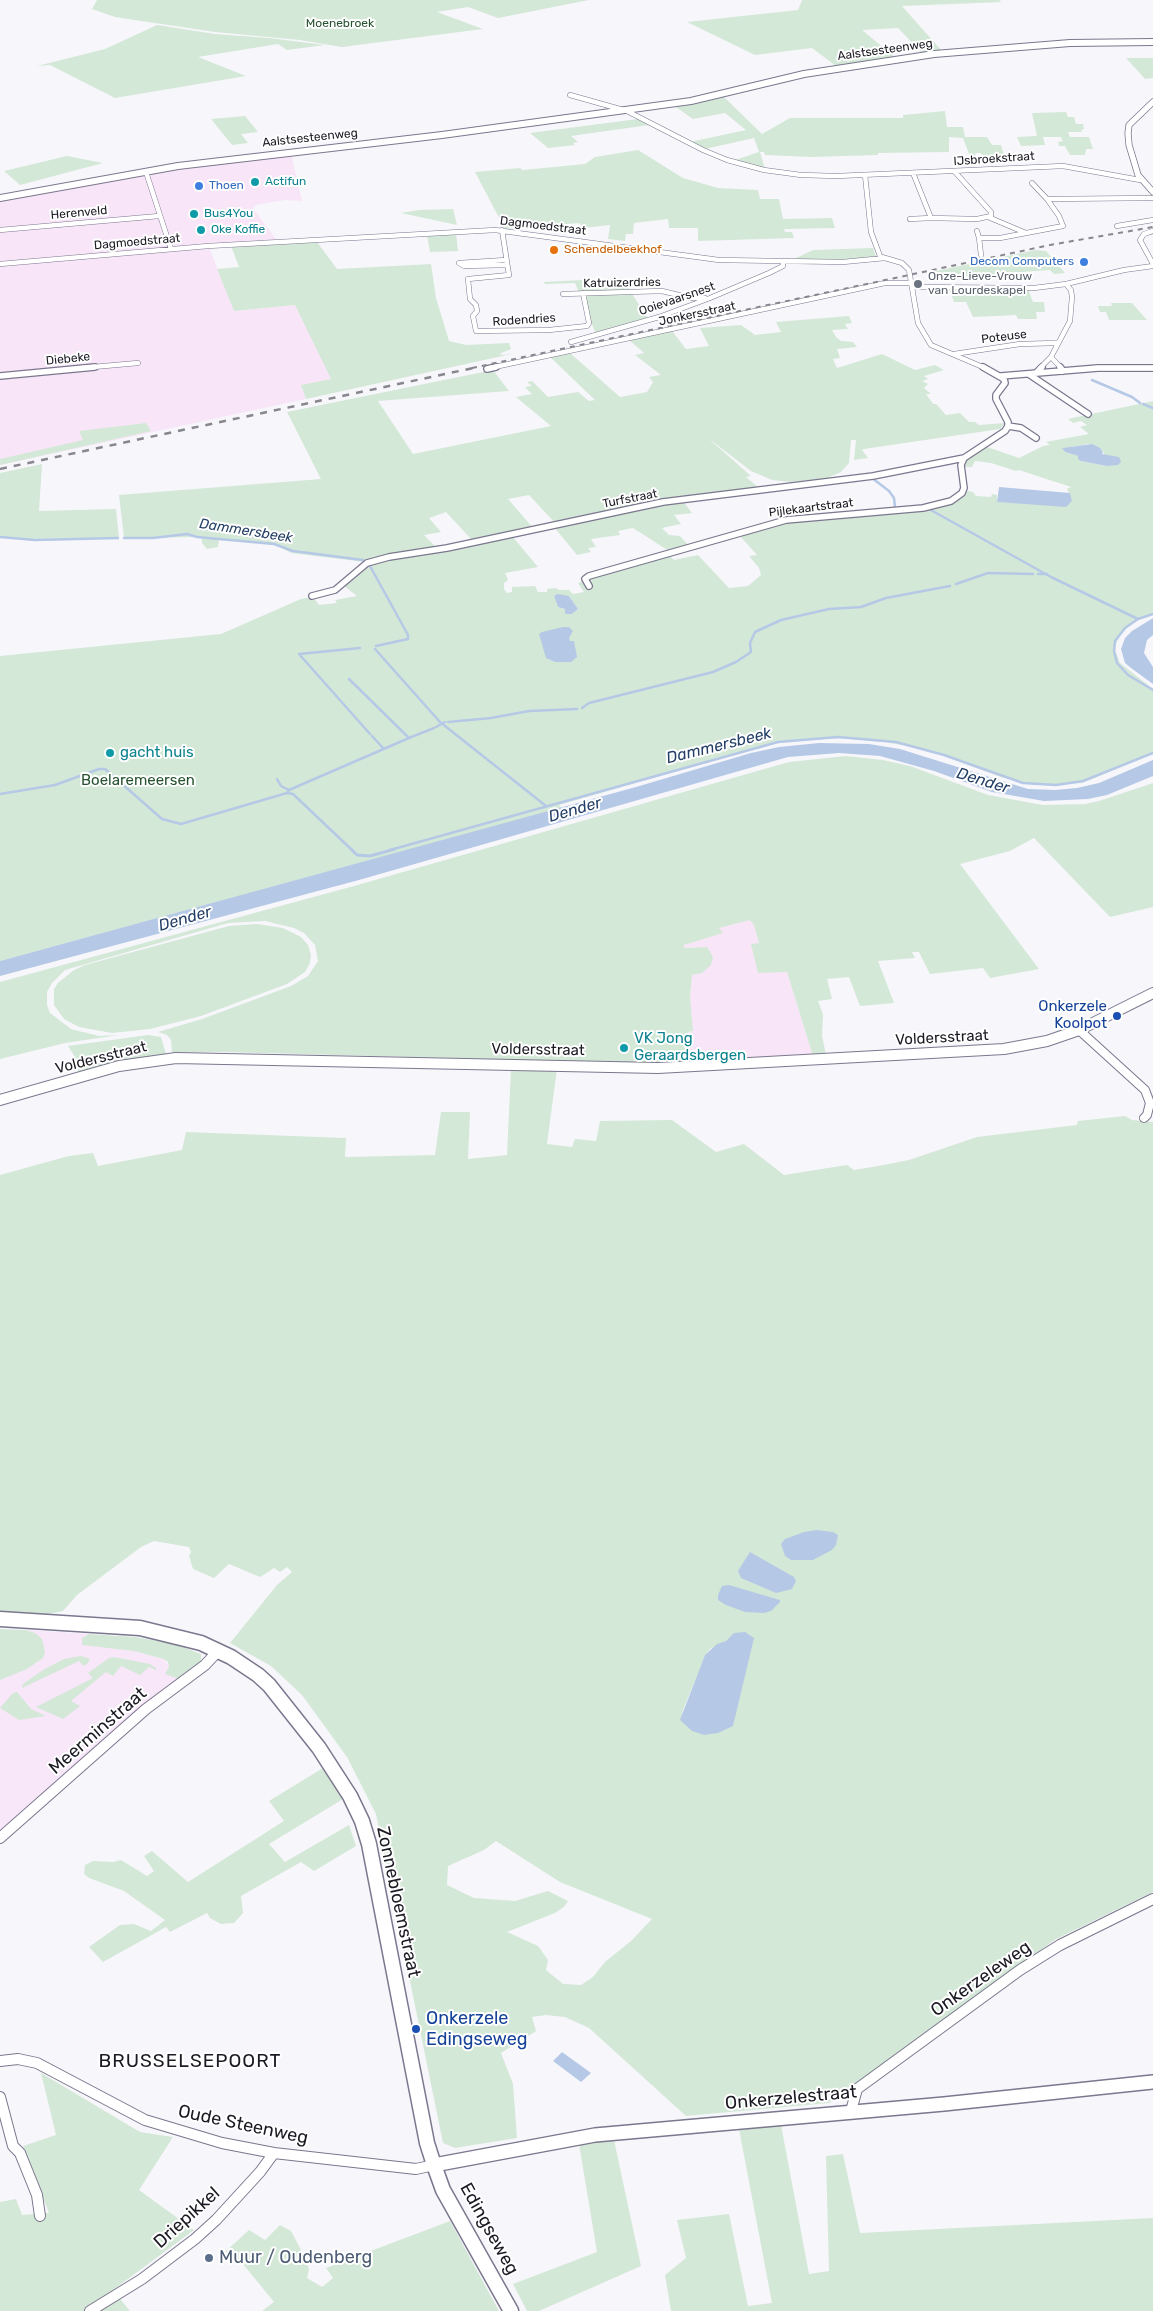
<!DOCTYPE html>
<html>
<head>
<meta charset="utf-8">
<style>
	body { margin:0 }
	canvas { display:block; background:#f7f6fb }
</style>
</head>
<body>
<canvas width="1153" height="2311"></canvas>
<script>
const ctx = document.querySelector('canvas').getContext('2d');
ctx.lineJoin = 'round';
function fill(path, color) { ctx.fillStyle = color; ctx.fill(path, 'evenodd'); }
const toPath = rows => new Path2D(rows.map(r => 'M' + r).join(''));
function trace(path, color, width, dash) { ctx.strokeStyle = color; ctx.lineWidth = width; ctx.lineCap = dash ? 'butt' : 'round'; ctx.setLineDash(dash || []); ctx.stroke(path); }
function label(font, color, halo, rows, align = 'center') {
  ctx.font = font + ' Rubik,sans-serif'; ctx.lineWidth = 4; ctx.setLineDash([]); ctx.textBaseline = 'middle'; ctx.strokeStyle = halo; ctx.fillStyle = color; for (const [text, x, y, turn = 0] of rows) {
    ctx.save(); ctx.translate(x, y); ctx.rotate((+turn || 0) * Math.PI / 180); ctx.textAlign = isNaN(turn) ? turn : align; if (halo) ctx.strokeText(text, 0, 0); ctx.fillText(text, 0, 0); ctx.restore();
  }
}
const commercial = toPath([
	[26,1630,89,1634,85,1635,104,1647,134,1651,164,1659,179,1679,0,1832,0,1680,37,1663,35,1633]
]);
const industrial = toPath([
	[291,153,302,201,285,200,256,205,253,208,278,242,0,263,0,200,135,175],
	[209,247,234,311,295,305,332,379,301,385,306,399,0,465,0,265],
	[750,920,754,925,759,944,751,944,787,972,813,1056,691,1061,687,1032,693,1031,690,997,692,974,706,947,684,948,684,945,722,933,719,928]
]);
const green = toPath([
	[97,0,589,0,498,18,468,7,437,12,483,29,342,47,300,40,215,32,115,17,92,9],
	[802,0,999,0,1002,2,902,6,942,51,922,53,898,28,862,30,895,57,836,66,812,48,755,55,687,22,798,10],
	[157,25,215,34,269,38,325,45,287,50,278,44,198,57,246,76,115,98,50,65,37,66,105,49],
	[1126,58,1153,58,1153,78,1145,79],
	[723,96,762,134,790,118,903,118,903,115,945,111,947,127,963,127,965,137,987,137,992,145,1001,145,1005,158,983,157,981,153,975,153,978,162,972,162,963,138,949,137,949,152,878,153,878,155,812,157,765,155,764,152,760,152,765,169,735,160,759,152,754,138,705,149,690,142,746,130,725,113,693,119,673,105],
	[1066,112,1068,117,1074,117,1076,124,1083,124,1084,129,1081,130,1082,132,1068,132,1070,137,1089,137,1093,149,1086,149,1085,155,1070,155,1065,146,1059,146,1058,142,1063,141,1061,137,1043,137,1045,145,1021,146,1017,137,1037,136,1032,113],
	[245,116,258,132,241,134,248,143,232,145,211,119],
	[638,119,649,125,571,136,578,142,573,143,575,145,548,148,530,133],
	[638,150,683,178,718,188,758,190,760,199,779,199,783,219,832,218,835,228,784,229,785,232,792,232,794,238,698,241,698,228,669,228,668,219,634,223,633,234,626,234,625,241,608,239,610,225,583,228,579,223,505,229,475,172,520,168,523,170,585,164,595,157],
	[67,156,103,163,20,185,4,171],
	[453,209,457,225,401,213,419,210],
	[456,233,458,251,430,252,427,235],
	[317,242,337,269,431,264,436,298,449,341,466,345,509,343,511,349,499,354,503,355,516,353,306,399,301,385,331,379,295,305,234,311,217,269,239,267,231,246],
	[873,248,876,257,871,260,792,260,813,250],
	[1036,250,1046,251,1065,273,1054,274,1050,270,966,276,931,272],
	[622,278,648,319,596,334,575,283,545,284,544,282],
	[949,288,1028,289,1033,302,1044,302,1045,312,1036,312,1037,319,1018,319,1016,315,973,317,966,302,954,302],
	[1111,303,1132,303,1147,320,1109,320,1106,312,1100,312,1098,306,1112,306],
	[849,316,852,323,845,324,848,329,832,330,836,337,841,341,853,342,857,347,837,349,840,358,833,359,837,368,882,354,915,370,935,365,944,370,924,376,928,379,922,381,928,384,924,388,931,394,926,394,933,404,936,404,946,415,960,413,969,422,975,422,979,425,1005,423,1000,429,864,449,862,450,868,458,854,460,856,440,851,440,849,463,841,472,827,478,791,482,772,480,751,471,708,438,751,476,746,477,759,488,701,496,556,524,529,495,508,499,534,529,472,540,446,512,429,518,441,532,424,535,437,548,365,562,291,553,276,545,219,539,218,547,207,549,202,543,202,537,124,538,119,495,321,479,287,412,493,370,509,391,378,401,413,454,551,426,516,397,532,394,525,387,532,386,527,382,532,381,548,397,578,392,589,401,595,400,550,357,570,353,620,397,647,392,653,382,649,377,661,375,635,355,644,353,629,340,672,331,686,349,709,346,700,328,741,325,755,335,781,332,776,322],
	[1153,401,1153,614,1133,621,1122,633,1117,641,1115,650,1120,663,1153,689,1153,754,1082,783,1046,785,1029,784,1001,777,941,755,914,747,884,742,839,738,775,743,559,805,562,808,0,961,0,656,221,634,301,599,313,597,319,605,337,603,335,600,357,596,344,586,373,563,512,536,538,567,505,573,508,580,504,583,504,589,507,593,512,592,512,587,535,586,538,592,547,592,547,589,555,588,560,590,569,590,573,594,584,592,578,583,669,555,674,560,698,555,729,588,748,586,761,575,759,568,749,556,757,555,739,535,787,522,954,502,968,491,973,492,976,496,991,497,992,494,997,495,997,502,1021,503,1072,501,1067,489,1071,487,1019,470,1016,471,991,463,975,461,972,467,965,467,964,463,972,454,987,447,1019,458,1043,446,1050,445,1046,442,1089,434,1080,427,1087,425,1081,421,1073,423,1068,419],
	[1089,444,1103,451,1107,466,1081,461,1078,456,1065,452,1063,448],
	[554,596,569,596,578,609,572,614,565,614,565,609,558,607],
	[146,423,151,431,0,465,0,459,83,440,79,431],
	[42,464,39,511,116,509,119,538,20,539,0,537,0,473],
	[683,501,692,513,674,515,681,524,662,528,669,535,680,536,689,546,669,551,633,528,618,531,620,535,591,539,596,547,588,548,591,552,577,555,554,527],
	[846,756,883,760,910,766,988,795,1043,805,1085,804,1099,801,1153,783,1153,907,1110,917,1034,838,1010,851,960,864,1039,969,990,978,983,968,930,974,919,952,912,952,915,958,878,961,894,1003,860,1006,849,977,827,979,832,999,818,1001,823,1014,822,1036,826,1055,813,1056,787,972,758,973,751,944,759,943,754,925,750,920,719,928,723,933,684,945,684,948,707,947,713,957,711,965,702,973,692,975,690,997,693,1031,688,1032,691,1061,644,1063,221,1052,172,1053,171,1040,167,1035,158,1032,202,1019,291,986,308,976,318,961,315,945,304,933,294,928,265,921,228,923,65,970,52,983,47,992,47,1005,50,1013,71,1029,99,1036,119,1035,65,1043,0,1059,0,982,354,886,789,762],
	[257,924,283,928,301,937,308,945,311,955,310,963,305,972,287,984,201,1016,150,1029,112,1033,79,1027,64,1019,54,1005,54,989,58,983,74,970,85,965,229,926],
	[148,1035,161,1037,166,1054,122,1061,79,1073,75,1064,78,1062,68,1046],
	[511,1069,557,1069,547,1144,572,1147,575,1139,596,1141,600,1121,672,1120,716,1152,744,1144,784,1175,847,1165,854,1170,878,1166,909,1160,977,1137,1077,1125,1078,1121,1125,1116,1132,1120,1153,1122,1153,1892,1056,1939,829,2103,686,2116,589,2028,565,2017,546,2015,532,2017,536,2031,501,2053,513,2084,517,2138,455,2148,443,2143,376,1814,347,1757,302,1695,271,1666,230,1643,277,1585,292,1572,287,1567,280,1572,274,1568,260,1577,229,1564,214,1578,193,1569,189,1556,191,1552,189,1547,154,1541,141,1547,77,1595,63,1611,43,1615,0,1612,0,1175,69,1156,93,1153,98,1166,182,1150,186,1132,346,1138,345,1157,435,1155,441,1112,470,1112,468,1159,507,1155],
	[729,1637,681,1715,705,1656,710,1649,726,1641],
	[496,1841,560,1882,652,1919,631,1941,605,1962,593,1977,581,1985,563,1984,546,1970,548,1960,538,1946,507,1932,555,1913,564,1907,568,1901,548,1891,515,1901,474,1898,447,1885,448,1866,484,1850],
	[0,1629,26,1630,35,1633,42,1639,45,1652,43,1658,27,1669,0,1680],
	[89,1634,135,1637,175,1644,201,1654,201,1661,179,1679,165,1674,169,1667,168,1662,164,1659,134,1651,82,1645,82,1638],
	[81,1656,90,1659,88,1663,84,1666,79,1661,22,1688,23,1684,43,1670,64,1659],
	[114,1657,150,1664,156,1668,156,1670,149,1667,140,1675,121,1666,113,1676,106,1672,71,1701,80,1706,63,1719,36,1707,93,1678,88,1673,109,1658],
	[17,1692,31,1709,46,1716,19,1720,0,1708,13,1693],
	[323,1768,343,1799,269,1844,285,1862,349,1825,356,1846,314,1871,301,1862,241,1896,243,1913,234,1923,221,1924,210,1918,207,1913,170,1932,166,1927,103,1962,89,1947,120,1925,134,1924,151,1931,165,1920,124,1891,89,1878,84,1874,85,1865,93,1861,113,1862,121,1860,147,1876,154,1871,144,1856,152,1851,188,1882,284,1821,269,1801],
	[41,2073,140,2132,173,2137,139,2190,194,2230,113,2290,130,2311,0,2311,0,2202,16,2199,22,2215,49,2213,23,2146,56,2135],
	[781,2125,809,2274,829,2271,826,2156,843,2154,860,2233,1153,2218,1153,2311,671,2311,665,2275,686,2258,677,2220,729,2214,748,2306,772,2303,739,2129],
	[614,2140,641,2266,539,2311,527,2311,513,2284,597,2252,579,2144],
	[450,2221,499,2311,262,2311,274,2302,243,2264,225,2252,249,2230,265,2240,280,2225,291,2231,300,2248,309,2269,307,2278,322,2287,333,2278,326,2268]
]);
const water = toPath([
	[1092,444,1100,448,1103,452,1102,454,1119,457,1121,462,1118,465,1107,466,1081,461,1078,459,1078,456,1065,452,1062,448],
	[999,487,1070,493,1072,501,1066,507,997,502],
	[558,594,569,596,578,609,572,614,565,614,565,609,558,607,554,596],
	[1153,618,1153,635,1147,640,1144,653,1153,667,1153,684,1131,668,1125,663,1121,649,1125,638,1132,631],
	[563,627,569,627,573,631,569,638,570,641,574,641,577,657,571,662,555,662,546,658,539,634,542,632],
	[819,743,869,744,900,749,1028,789,1055,790,1077,788,1099,783,1153,760,1153,776,1107,795,1088,799,1044,801,992,792,934,771,880,756,839,753,788,757,359,880,0,976,0,961,636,787,751,753,779,747],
	[817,1530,833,1532,838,1535,836,1545,832,1550,813,1560,791,1560,785,1556,781,1544,785,1539,804,1532],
	[750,1552,794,1577,796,1581,792,1589,776,1593,741,1578,738,1571],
	[729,1585,780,1600,780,1602,771,1611,764,1613,745,1612,726,1605,718,1600,718,1595,722,1586],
	[745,1632,754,1638,733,1726,718,1733,704,1735,692,1731,680,1720,705,1655,717,1644,726,1641,734,1633],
	[562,2052,591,2073,581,2082,553,2061]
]);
const streamFar1 = toPath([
	[1092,380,1132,397,1140,403],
	[1143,404,1153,408],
	[872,478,889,491,894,498,895,507],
	[929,509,1051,577,1138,619],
	[0,537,35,540,118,538],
	[124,538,153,538,187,534,197,537,274,544,293,551,363,560],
	[370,566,408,635,408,639,376,646],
	[1038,574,1047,574],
	[956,584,988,573,1033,574],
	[1153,614,1138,619,1125,628,1115,641,1114,651,1117,663,1128,675,1153,690],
	[360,648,299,654,370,734],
	[375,649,440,722,546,806],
	[582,708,589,703,713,672,736,662,751,652,750,643,755,632,781,620,829,609,861,607,886,598,950,586],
	[448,722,491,718,529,711,577,709],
	[436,727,445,722],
	[372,736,384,749],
	[409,738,434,728],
	[277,779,281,786,289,790],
	[287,793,289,790,409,738,349,679],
	[0,794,55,785,99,769,105,769,162,819,181,824,287,793,293,794,352,850],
	[390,850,778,742,838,737,896,742,944,755,1023,783,1056,785,1083,781,1153,753]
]);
const stream = toPath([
	[351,849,357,855,370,856,395,849]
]);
const minorFar3 = toPath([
	[570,95,627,111,703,150,727,160,764,170,801,175,837,176,1063,166,1140,180],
	[146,172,171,249],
	[913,173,931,218,977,219,991,216,991,212,955,172],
	[865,175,871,232,880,256,885,258],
	[1032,183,1047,199,1153,198],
	[988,217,1026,233],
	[910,219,931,218],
	[1117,226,1153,220],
	[0,230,159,216],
	[502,230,509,275,468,279,470,299,476,305,477,311,473,316,476,331,549,330,587,326,589,323,583,293],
	[977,231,979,238,1000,238,1063,226,1059,216,1047,199],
	[1153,231,1144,234,1140,240,1153,264],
	[979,238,981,255],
	[506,260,459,263,464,266,507,265],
	[0,264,208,246,495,230,719,260,843,262,885,258,902,263,909,270,918,323,931,345,985,368],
	[912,287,1034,288,1066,284,1124,270,1153,266],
	[563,294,662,291,691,298,705,298],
	[571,342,659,317,710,298,769,273,783,266,783,262],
	[954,354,1020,344,1057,343],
	[82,368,138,363],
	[490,368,885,283,912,283],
	[1040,368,1051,357],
	[1061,368,1051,357,1070,321,1072,297,1071,290,1066,284],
	[1095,368,1153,368]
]);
const minorFar2 = toPath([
	[983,367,1004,379,1005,383,996,395,996,399,1008,422,1008,426],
	[1060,367,1063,371],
	[487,369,496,367],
	[1036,373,1042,367],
	[1030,375,1088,414],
	[0,376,95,367],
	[1001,376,1098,368,1153,368],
	[1008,426,1021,428,1036,438],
	[589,586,585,579,589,576,786,520,923,508,951,501,962,493,964,488,961,465,964,458,1005,431,1008,426],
	[312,596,335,590,367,563,389,557,447,548,663,502,873,476,964,458]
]);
const minorFar1 = toPath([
	[1079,1030,1145,1090,1150,1103,1147,1115,1144,1118]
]);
const minor = toPath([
	[0,1838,146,1709,205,1665,218,1651],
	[0,2061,18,2059,37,2063,145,2120,222,2143,274,2153,416,2169,434,2165],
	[0,2097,13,2146,20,2153,37,2195,40,2216],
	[851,2111,857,2089,1020,1970,1060,1945,1153,1899],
	[90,2311,142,2279,195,2239,216,2220,260,2172,274,2153]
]);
const tertiaryFar2 = toPath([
	[1153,102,1129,125,1128,133,1129,145,1138,175,1153,192]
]);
const tertiaryFar1 = toPath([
	[0,1100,119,1066,176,1058,658,1068,1004,1049,1047,1041,1079,1030,1153,993]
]);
const tertiary = toPath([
	[434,2165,595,2135,944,2104,1153,2082]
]);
const secondaryFar1 = toPath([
	[0,198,178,166,442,135,691,101,804,74,934,54,1070,43,1153,42]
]);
const secondary = toPath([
	[0,1619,140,1628,201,1643,231,1657,258,1675,269,1685,319,1748,350,1796,362,1821,369,1844,427,2143,434,2165,443,2190,511,2311]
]);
const railFar1 = toPath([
	[472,368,1050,245,1153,227]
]);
const rail = toPath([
	[0,469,478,367]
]);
const markers = [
	[255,182,5,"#0f9aa8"],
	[199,186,5,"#3f7fe0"],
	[194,214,5,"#0f9aa8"],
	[201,230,5,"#0f9aa8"],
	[554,250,5,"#e8710a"],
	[1084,262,5,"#3f7fe0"],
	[918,284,5,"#6b7280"],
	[110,753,5,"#0f9aa8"],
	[1117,1016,5,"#1a4fb4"],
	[624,1048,5,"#0f9aa8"],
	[416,2029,5,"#1a4fb4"],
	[209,2258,5,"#5c6f8a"]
];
const farParknames = [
	["Moenebroek",340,24]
];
const farStreetnames = [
	["Aalstsesteenweg",885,50,-8],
	["Aalstsesteenweg",310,138,-6],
	["IJsbroekstraat",994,159,-4],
	["Herenveld",79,213,-5],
	["Dagmoedstraat",543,226,7],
	["Dagmoedstraat",137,242,-5],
	["Katruizerdries",622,283,-1],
	["Ooievaarsnest",677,299,-19],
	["Jonkersstraat",697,314,-12],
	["Rodendries",524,320,-4],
	["Poteuse",1004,337,-7],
	["Diebeke",68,359,-6],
	["Turfstraat",630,499,-11],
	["Pijlekaartstraat",811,508,-7]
];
const farCulturenames = [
	["Actifun",265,182],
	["Bus4You",204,214],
	["Oke Koffie",211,230]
];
const farShopnames = [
	["Thoen",209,186],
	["Decom Computers",1074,262,"right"]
];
const farFoodnames = [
	["Schendelbeekhof",564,250]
];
const farWorshipnames = [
	["Onze-Lieve-Vrouw",928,277],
	["van Lourdeskapel",928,291]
];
const farWaternames = [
	["Dammersbeek",246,531,9]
];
const cultureNames = [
	["gacht huis",120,753],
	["VK Jong",634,1039],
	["Geraardsbergen",634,1056]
];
const parkNames = [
	["Boelaremeersen",138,781]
];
const transitNames = [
	["Onkerzele",1107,1007],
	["Koolpot",1107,1024]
];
const streetNames = [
	["Voldersstraat",942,1038,-3],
	["Voldersstraat",538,1050,1],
	["Voldersstraat",101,1058,-14]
];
const waterNames = [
	["Dammersbeek",719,746,-14],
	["Dender",983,781,17],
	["Dender",575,810,-16],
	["Dender",185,919,-16]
];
const nearStreetnames = [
	["Meerminstraat",98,1731,-41],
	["Zonnebloemstraat",398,1902,78],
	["Onkerzeleweg",981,1979,-35],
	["Onkerzelestraat",791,2098,-5],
	["Oude Steenweg",243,2125,12],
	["Driepikkel",187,2218,-42],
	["Edingseweg",489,2229,61]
];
const nearTransitnames = [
	["Onkerzele",426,2019],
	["Edingseweg",426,2040]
];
const nearServicenames = [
	["Muur / Oudenberg",219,2258]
];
const nearNeighbourhoodnames = [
	["BRUSSELSEPOORT",190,2062]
];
fill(commercial, '#f7e7f9');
fill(industrial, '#f8e6f8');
fill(green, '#d4e8d7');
fill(water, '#b5c9e6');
trace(streamFar1, '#b5c9e6', 2.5);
trace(stream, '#b5c9e6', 3);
trace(minorFar3, '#7b778e', 5.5);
trace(minorFar2, '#7b778e', 8);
trace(minorFar1, '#7b778e', 10);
trace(minor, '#7b778e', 12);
trace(tertiaryFar2, '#7b778e', 7);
trace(tertiaryFar1, '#7b778e', 12);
trace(tertiary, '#7b778e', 16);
trace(secondaryFar1, '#7b778e', 8);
trace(secondary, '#7b778e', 17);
trace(minorFar3, '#fff', 4.5);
trace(minorFar2, '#fff', 5.5);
trace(minorFar1, '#fff', 8);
trace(minor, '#fff', 10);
trace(tertiaryFar2, '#fff', 5.5);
trace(tertiaryFar1, '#fff', 10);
trace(tertiary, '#fff', 13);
trace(secondaryFar1, '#fff', 6);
trace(secondary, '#fff', 14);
trace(railFar1, '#89878e', 2, [5, 5]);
trace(rail, '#89878e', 2.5, [7, 7]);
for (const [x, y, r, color] of markers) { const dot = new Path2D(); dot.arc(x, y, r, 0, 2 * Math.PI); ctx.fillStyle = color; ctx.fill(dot); trace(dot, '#fff', 2); }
label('12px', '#26522f', '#fff', farParknames);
label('12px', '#1b1922', '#fff', farStreetnames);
label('12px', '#0d838f', '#fff', farCulturenames, 'left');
label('12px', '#366cbe', '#fff', farShopnames, 'left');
label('12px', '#c56008', '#fff', farFoodnames, 'left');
label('12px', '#5b616d', '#fff', farWorshipnames, 'left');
label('italic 14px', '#233f66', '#fff', farWaternames);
label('15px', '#0d838f', '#fff', cultureNames, 'left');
label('15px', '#26522f', '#fff', parkNames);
label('15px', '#164399', '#fff', transitNames, 'right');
label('15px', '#1b1922', '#fff', streetNames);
label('italic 16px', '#233f66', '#fff', waterNames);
label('18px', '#1b1922', '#fff', nearStreetnames);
label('18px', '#164399', '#fff', nearTransitnames, 'left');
label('18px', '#4e5e75', '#fff', nearServicenames, 'left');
ctx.letterSpacing = '1px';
label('19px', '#1b1922', '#fff', nearNeighbourhoodnames);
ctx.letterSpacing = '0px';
</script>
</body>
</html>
